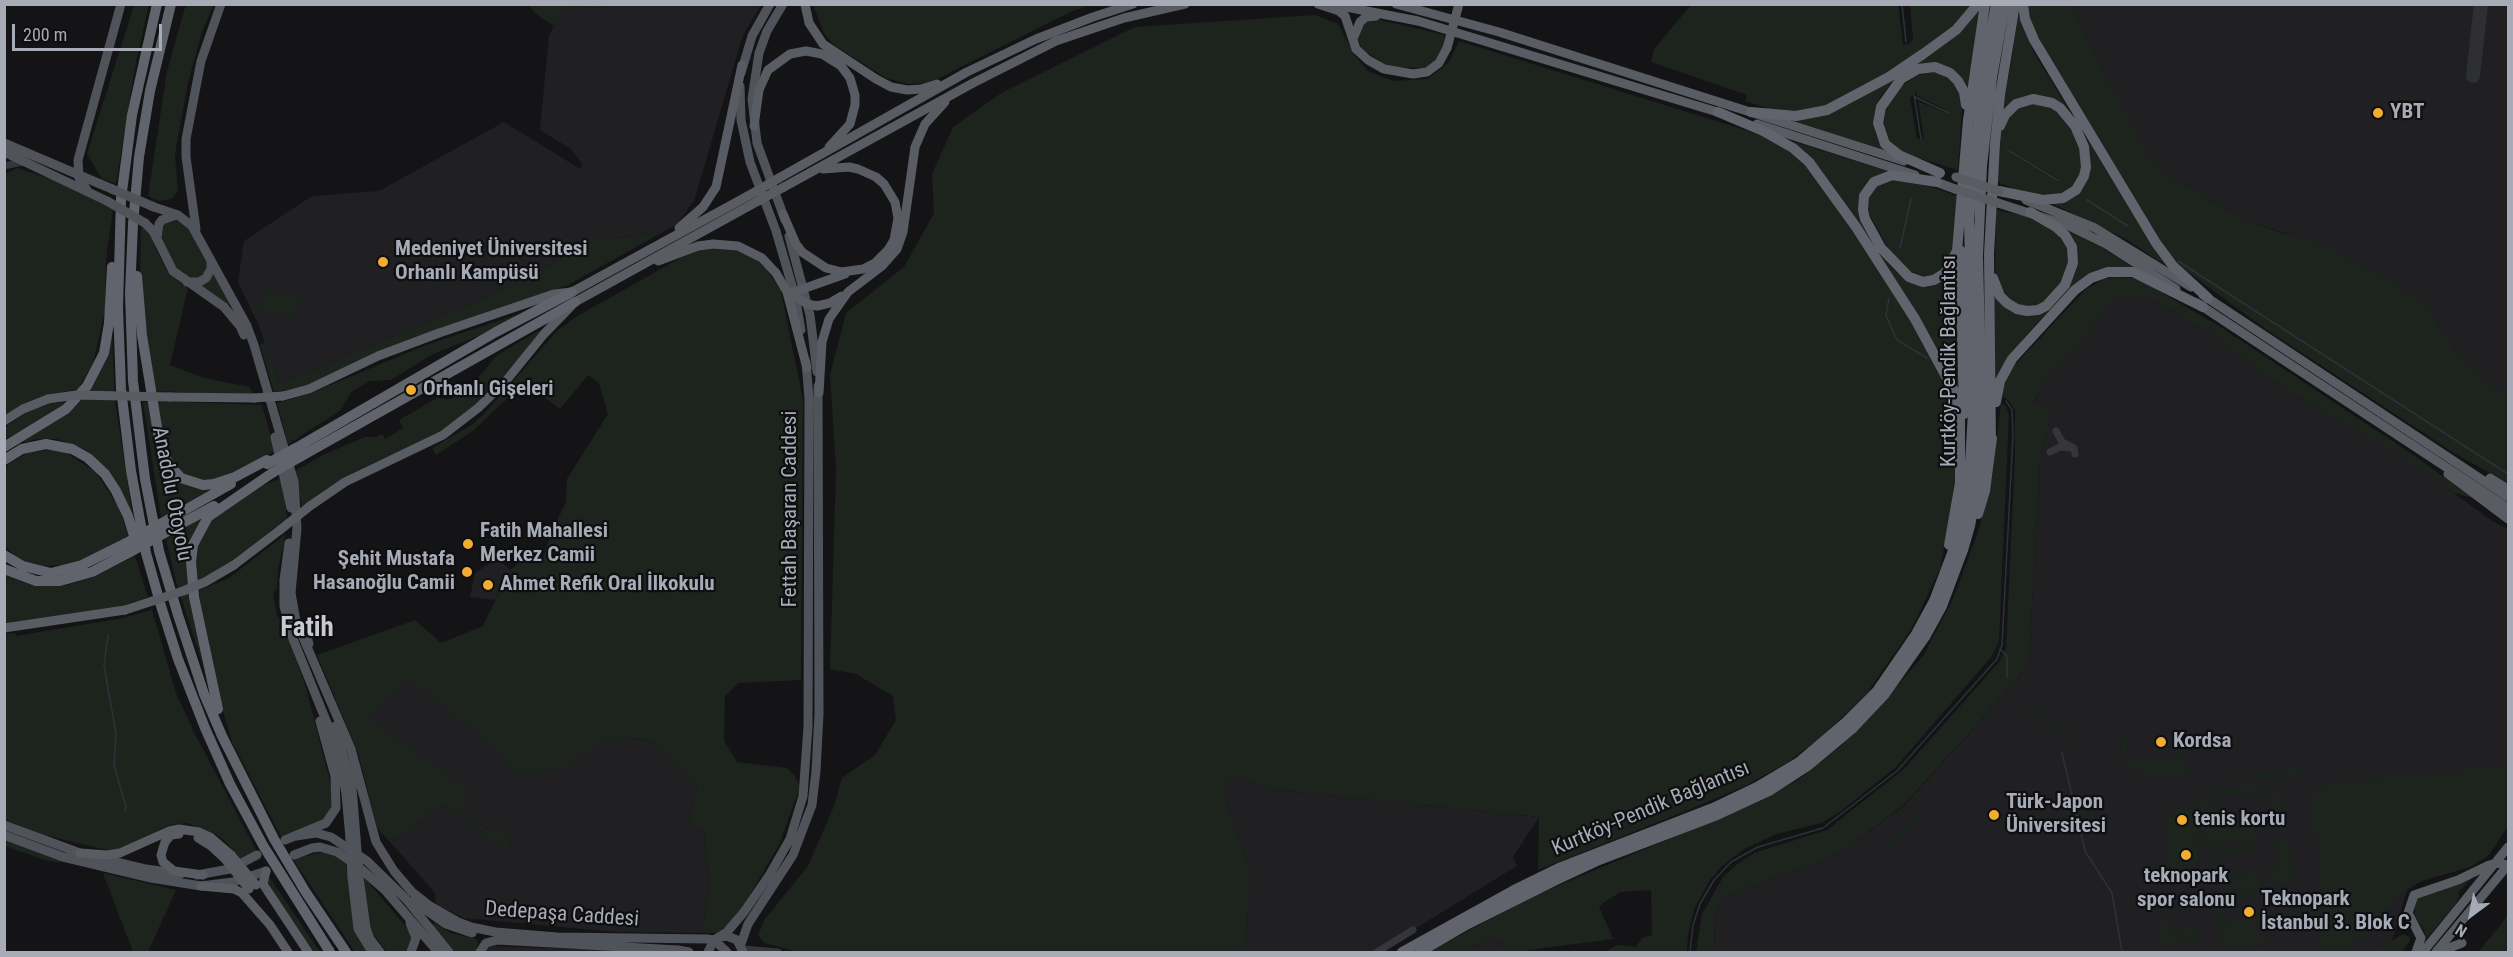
<!DOCTYPE html>
<html>
<head>
<meta charset="utf-8">
<style>
	body { margin:0 }
	#map { position:relative; width:2513px; height:957px; overflow:hidden; background:#141416; font-family:"Roboto Condensed",sans-serif }
	canvas { display:block }
	.frame { position:absolute; inset:0; border:6px solid #a6abb6; pointer-events:none }
	.north { position:absolute; left:2441px; top:885px; width:60px; height:60px; -webkit-text-stroke:4px #0f0f11; paint-order:stroke; rotate:212deg; font-size:16px; font-weight:700; line-height:24px; text-align:center; color:#a6abb6 }
	.north::after { content:''; display:block; margin:auto; width:21px; height:27px; background:#a6abb6; clip-path:polygon(50% 0,100% 100%,50% 72%,0 100%) }
	.scale { position:absolute; left:12px; top:24px; width:150px; height:27px; box-sizing:border-box; border:3px solid #a6abb6; border-top:0; padding-left:8px; font-size:18px; line-height:21px; white-space:nowrap; color:#a6abb6; -webkit-text-stroke:4px #0f0f11; paint-order:stroke }
</style>
</head>
<body>
<div id="map">
<canvas width="2513" height="957"></canvas>
<div class="frame"></div>
<div class="north">N</div>
<div class="scale">200 m</div>
</div>
<script>
const ctx = document.querySelector('canvas').getContext('2d');
ctx.lineJoin = 'round';
function fill(path, color) { ctx.fillStyle = color; ctx.fill(path, 'evenodd'); }
const toPath = rows => new Path2D(rows.map(r => 'M' + r).join(''));
function trace(path, color, width, dash) { ctx.strokeStyle = color; ctx.lineWidth = width; ctx.lineCap = dash ? 'butt' : 'round'; ctx.setLineDash(dash || []); ctx.stroke(path); }
function label(font, color, halo, rows, align = 'center') {
  ctx.font = font + ' "Roboto Condensed",sans-serif'; ctx.lineWidth = 4.5; ctx.setLineDash([]); ctx.textBaseline = 'middle'; ctx.strokeStyle = halo; ctx.fillStyle = color; for (const [text, x, y, turn = 0] of rows) {
    ctx.save(); ctx.translate(x, y); ctx.rotate((+turn || 0) * Math.PI / 180); ctx.textAlign = isNaN(turn) ? turn : align; if (halo) ctx.strokeText(text, 0, 0); ctx.fillText(text, 0, 0); ctx.restore();
  }
}
const built = toPath([
	[608,4,761,5,743,35,694,201,676,225,661,233,617,238,603,236,498,292,280,384,259,326,238,282,244,241,312,196,379,191,504,122,580,169,582,164,571,149,540,130,549,35,565,6,606,8],
	[2070,5,2508,5,2508,399,2454,349,2423,301,2286,233,2241,219,2167,173,2145,151],
	[2148,296,2223,342,2263,374,2288,390,2411,462,2492,521,2508,529,2508,826,2488,856,2470,867,2421,881,2407,890,2392,941,2399,936,2409,936,2410,941,2402,952,1715,952,1714,915,1719,903,1726,896,1824,860,1848,847,1904,806,2019,678,2029,662,2040,459,2052,411,2034,403,2044,380,2073,352,2112,300],
	[497,558,510,570,495,600,470,597,475,573],
	[410,677,506,757,613,735,654,742,679,765,697,786,688,821,704,832,709,885,703,933,616,932,464,918,436,904,435,894,431,888,390,842,445,804,506,851,511,839,491,832,464,811,367,718],
	[1240,778,1277,790,1539,817,1513,857,1517,866,1377,952,1241,952,1245,941,1251,875,1223,793,1232,779],
	[1491,936,1514,952,1466,952],
	[489,946,615,950,652,952,487,952]
]);
const green = toPath([
	[186,4,214,5,203,29,188,83,175,154,178,190,172,199,159,201,148,196,167,71],
	[2028,4,2070,5,2146,152,2167,173,2241,219,2331,249,2423,301,2454,349,2508,399,2508,483,2454,453,2264,328,2181,267,2165,249,2036,34,2030,20],
	[134,5,149,5,136,62,116,184,102,179,87,154],
	[529,5,608,5,606,8,566,6,554,26,536,14],
	[813,5,813,4,1089,5,1068,13,937,79,923,83,908,84,886,78,834,45,825,35],
	[1691,5,1898,5,1903,45,1909,44,1913,39,1910,5,1975,5,1966,18,1911,58,1844,99,1810,112,1776,111,1745,101,1747,95,1651,62,1654,49],
	[1982,5,1967,94,1943,65,1894,80,1881,96,1874,114,1875,132,1880,143,1888,151,1790,120,1810,118,1954,36,1969,22],
	[2017,11,2033,51,2156,252,2168,267,2124,238,2051,203,2084,184,2082,135,2043,96,2001,115,2012,58],
	[1315,15,1338,24,1355,56,1368,71,1393,81,1428,79,1449,62,1459,41,1774,139,1811,169,1837,205,1915,325,1953,399,1958,428,1954,495,1940,569,1911,630,1867,693,1825,734,1788,762,1747,785,1693,808,1538,870,1539,817,1277,790,1240,778,1232,779,1223,793,1251,875,1245,941,1241,952,799,952,764,943,758,935,765,919,808,866,834,806,842,778,875,755,896,720,893,696,856,674,830,669,836,470,830,375,846,313,904,267,934,213,932,174,953,127,1003,92,1135,27],
	[1375,19,1445,35,1440,56,1432,65,1424,68,1390,67,1381,62,1362,49,1358,39,1360,28,1370,20],
	[1933,72,1944,74,1953,81,1961,92,1962,110,1958,170,1905,154,1888,142,1882,122,1889,102,1902,86,1918,75],
	[1916,92,1917,96,1945,109,1944,112,1918,101,1924,139,1917,139,1910,98],
	[2039,102,2060,113,2079,141,2083,166,2075,187,2053,198,2023,192,1997,182,2001,137,2005,121,2015,109],
	[2008,149,2060,180,2059,182,2008,151],
	[1795,142,1891,172,1860,195,1878,251,1892,268,1908,282,1916,284,1956,263,1960,404,1918,320,1792,144],
	[18,168,68,185,113,209,106,259,105,311,93,363,78,389,45,395,28,402,5,416,5,174],
	[1892,178,1918,182,1957,196,1953,250,1944,269,1934,276,1923,277,1911,272,1891,253,1870,216,1867,202,1870,194,1879,184],
	[1996,210,2025,216,2059,233,2071,256,2068,272,2050,299,2040,304,2028,307,2016,304,2005,297,1999,287,1995,268],
	[175,219,181,220,189,229,207,261,205,272,195,280,178,273,161,240,162,228,165,223],
	[141,226,151,232,156,250,166,268,177,280,188,288,170,365,204,378,250,387,253,395,155,391,140,281],
	[2065,230,2099,246,2136,269,2084,278,2039,321,2009,355,1995,385,1992,291,2032,314,2074,275],
	[661,233,568,285,437,329,304,387,274,392,260,345,265,342,280,384,498,292,603,236,617,238],
	[707,248,738,249,765,266,781,291,803,400,801,680,738,683,725,696,724,741,737,762,787,768,794,775,800,787,779,845,744,905,732,922,718,933,703,933,709,885,704,832,688,821,697,786,679,765,654,742,632,738,601,742,559,770,515,775,506,757,410,678,368,718,469,791,464,811,491,832,497,827,511,839,506,851,445,804,390,842,377,828,358,753,317,655,415,620,441,643,483,626,510,570,526,556,541,563,552,531,566,502,567,479,608,414,599,383,588,375,560,409,524,382,473,431,436,455,432,448,470,426,483,415,557,331,577,316,686,255],
	[213,274,234,308,199,286],
	[2117,277,2133,278,2149,285,2219,326,2415,456,2473,498,2454,493,2393,452,2288,390,2263,374,2223,342,2148,296,2112,301,2073,352,2044,380,2034,402,2052,411,2040,459,2029,662,2018,679,1904,805,1848,847,1824,860,1726,896,1719,903,1714,915,1715,952,1696,952,1702,914,1723,877,1735,866,1754,853,1827,830,1904,769,2000,661,2006,648,2015,455,2015,410,2008,400,2002,396,2005,380,2010,370,2086,289,2104,279],
	[263,289,301,297,297,318,259,310],
	[522,313,493,330,431,355,391,380,370,381,351,392,341,410,288,444,277,403,309,394,426,345],
	[540,330,541,333,476,407,439,433,358,470,335,483,302,507,295,471,327,453,365,437,376,437,382,434,385,439,403,428,399,420,437,398,451,399,478,378,497,355],
	[112,333,115,401,133,518,95,458,85,450,57,439,36,439,24,443,25,440,68,413,82,400,99,374,108,356],
	[156,401,262,405,275,451,235,473,205,482,181,475,170,461],
	[67,402,39,422,5,439,4,428,27,412,49,404],
	[143,402,150,402,170,471,215,487,161,517],
	[2001,403,2006,406,2009,416,1999,641,1992,656,1896,767,1840,812,1821,823,1776,834,1744,849,1722,866,1710,880,1694,909,1688,935,1687,952,1605,952,1617,945,1636,947,1642,938,1652,935,1651,890,1620,892,1599,906,1613,939,1514,952,1491,936,1466,952,1429,952,1533,896,1762,800,1801,778,1837,749,1869,719,1923,656,1953,599,1978,532,1986,502,1993,472],
	[49,450,65,452,96,472,120,509,128,536,82,560,62,565,45,566,28,562,14,555,5,546,5,469,9,463,28,453],
	[282,478,287,518,230,564,196,581,195,552,207,523,262,486],
	[207,515,192,540,208,681,177,585,166,539],
	[286,534,278,569,277,588,273,593,277,616,283,620,307,691,335,801,327,820,281,837,232,742,217,691,198,591,229,578],
	[135,556,148,597,115,608,5,624,5,576,34,586,63,586,94,577],
	[152,610,176,693,194,732,257,852,240,859,226,842,215,834,187,823,169,825,121,849,107,850,44,835,5,820,4,634,16,633,16,636,123,618],
	[2032,703,2041,714,2085,746,2083,747,2026,712],
	[2125,736,2127,753,2138,761,2184,757,2185,775,2144,776,2128,767,2127,760,2122,754,2120,737],
	'2287 773a7 7 0 1 1 14 0a7 7 0 1 1-14 0Z',
	[2494,767,2508,770,2508,826,2488,856,2470,867,2421,881,2407,890,2394,901,2365,937,2357,939,2346,952,2321,952,2317,918,2324,917,2317,830,2310,830,2309,824,2314,793,2320,788,2344,782],
	[2281,770,2281,778,2206,780,2261,774],
	[2249,785,2265,788,2279,795,2286,810,2290,828,2273,829,2271,801,2267,801,2266,792,2213,798,2209,796,2209,790],
	[2201,789,2204,800,2209,803,2223,803,2224,805,2213,807,2216,829,2254,826,2256,840,2203,846,2197,790],
	[2195,808,2199,864,2169,867,2165,811],
	[1916,813,1920,819,1886,852,1884,851,1889,842],
	[5,839,62,859,60,863,42,859,5,846],
	[2289,839,2295,883,2271,884,2270,871,2278,870,2275,841],
	[2257,844,2257,850,2238,852,2237,855,2235,855,2234,852,2218,853,2220,876,2261,873,2262,887,2217,890,2213,850],
	[322,852,334,855,346,862,355,931,367,952,355,952,293,859],
	[103,873,176,890,148,952,133,952],
	[364,877,412,934,408,952,387,952,372,933,367,918],
	[270,878,320,952,310,952,266,879],
	[2472,878,2458,893,2460,896,2453,907,2426,939,2424,930,2414,916,2416,900,2420,896],
	[2262,889,2262,897,2222,900,2224,923,2240,921,2240,919,2244,919,2245,922,2263,920,2263,924,2255,926,2256,937,2264,938,2265,944,2246,945,2246,949,2242,949,2241,944,2226,946,2226,952,2221,952,2216,893],
	[2508,914,2508,952,2478,952,2499,927],
	[2167,921,2170,931,2198,928,2199,940,2170,943,2168,947,2161,948,2158,926,2159,922],
	[435,923,451,933,476,939,478,942,476,952,455,952,432,925],
	[2404,934,2410,939,2402,952,2380,952,2379,949]
]);
const stream = toPath([
	[1902,4,1906,42],
	[1914,94,1921,139],
	[1915,97,1949,113],
	[2008,150,2059,181],
	[2087,200,2128,226],
	[1900,248,1911,199],
	[2178,261,2508,474],
	[1889,298,1886,316,1897,340,1927,358],
	[108,635,104,665,116,734,114,765,126,807,125,812],
	[2000,649,2007,656,2007,677],
	[2062,753,2085,851,2112,893,2122,952],
	[1690,952,1693,925,1700,904,1714,880,1731,862,1758,847,1823,828,1897,771,1997,659,2002,645,2013,435,2012,410,2006,401]
]);
const taxiway = toPath([
	[2473,76,2481,4]
]);
const tertiary = toPath([
	[4,166,22,162],
	[2056,431,2062,442,2074,448,2075,454],
	[2050,452,2060,447,2069,448],
	[743,949,778,952],
	[1377,952,1413,930]
]);
const primary = toPath([
	[783,4,767,31,759,53,752,99,757,143,785,220],
	[741,73,752,36,770,4],
	[740,86,741,120,750,162,776,231,795,296,801,330],
	[4,143,112,189],
	[4,152,107,201],
	[87,190,79,178,78,160,121,4],
	[154,207,178,215,192,226,247,326,254,345,294,482,297,528,291,593,296,621,351,749,376,842,394,871,412,892,430,906,458,922,471,927,495,932,557,937,707,939,714,940,727,952],
	[145,223,153,231,173,271,224,307,240,326,244,335],
	[196,229,186,157,186,139,201,61,221,4],
	[789,236,810,315,817,372],
	[157,237,159,224,162,220,176,215],
	[187,282,199,282,206,278,211,269,211,260],
	[275,437,291,508],
	[289,543,284,580,284,606,293,639,329,728,340,763,346,794,350,838],
	[296,625,303,628,310,627,306,632,309,644],
	[335,726,352,787,356,838],
	[4,825,80,853,146,869,181,874],
	[4,835,63,857,151,878,201,886,233,882,266,871],
	[296,836,316,833,331,837,367,861,406,899,449,952],
	[285,840,326,823,336,808,335,776,320,721],
	[294,855,312,848,320,847,337,852,355,864,385,890,438,952],
	[197,875,230,869,257,855],
	[352,877,358,929,372,952],
	[359,877,366,928,370,939,380,952],
	[413,901,446,924,472,933],
	[410,923,416,938,411,952],
	[720,937,727,936,737,940,743,952],
	[741,944,748,924,793,855,812,805,816,771,819,714,818,386],
	[480,952,486,943,498,940,678,950,689,952],
	[708,952,714,940,727,932,744,912,770,874,790,839,803,796,808,727,809,399,806,362]
]);
const trunk = toPath([
	[805,4,809,23,823,44,876,79,891,87,907,90,921,89,937,84],
	[1318,4,1339,11,1345,16,1356,49,1368,60,1384,69,1413,74,1427,72,1439,63,1447,48],
	[1331,4,1418,21,1724,114],
	[1396,4,1499,32,1904,161],
	[1353,39,1360,22,1366,17,1376,16],
	[1757,124,1915,175],
	[754,126,759,90,768,70,790,54,806,51,822,54,841,66,850,78,855,95,855,105,850,124,829,147],
	[779,178,967,72,1036,39,1093,17,1133,4],
	[1931,180,1955,189],
	[784,187,973,83,1056,41,1124,18,1185,4],
	[2026,200,2095,228,2191,287],
	[1998,203,2069,226,2106,244,2176,289],
	[783,214,796,244,802,252,826,268,842,272,863,269,875,263,888,250,894,240,898,218,895,202,884,184,876,177,858,169,849,167,823,169],
	[679,228,703,207,716,187,742,65],
	[658,261,698,246,713,244,738,246,762,258,776,273,787,292,807,368],
	[794,292,845,274],
	[2203,295,2508,497],
	[795,296,807,304,817,306,830,303,842,296],
	[2197,303,2508,508],
	[819,393,822,342,829,319,848,292,882,266,897,249,903,232,915,147,925,124,945,102],
	[283,396,309,389,378,356,439,333,554,294,572,292,755,192],
	[170,397,254,398],
	[4,421,23,409,48,399],
	[2448,474,2508,519],
	[2490,478,2508,489],
	[310,506,345,482,443,435,478,408,505,382,544,334,575,302,758,201],
	[234,565,280,530],
	[4,628,125,610],
	[179,834,171,835,165,842,161,855,163,862,174,871,203,875],
	[198,838,211,846,225,859],
	[80,853,107,855,120,853,169,831,179,829,199,832,210,837,231,855],
	[266,871,263,884,308,952],
	[201,886,234,889,242,893,270,925,288,952],
	[2441,951,2462,943],
	[2416,952,2421,938,2408,913,2414,895,2458,880,2489,865,2497,863,2508,865],
	[2423,952,2508,847],
	[2436,952,2508,865]
]);
const motorway = toPath([
	[157,4,132,115,121,199,118,308,121,389,131,471,146,553,161,606,178,659,205,728,230,784,264,847,330,952],
	[171,4,150,91,139,157,133,224,130,293,133,381,145,479,159,551,178,615,204,694,222,736,274,839,305,891,346,952],
	[2023,4,2025,19,2034,40,2156,243,2173,266,2208,298],
	[1718,112,1763,131,1793,148,1809,162,1856,227,1915,319,1954,391,1960,419,1960,482],
	[1751,112,1796,116,1827,110,1889,77,1923,54,1956,30,1978,4],
	[1940,173,1899,155,1885,144,1878,123,1881,107,1901,79,1918,69,1935,67,1950,73,1958,81,1964,92,1966,105],
	[1937,182,1892,175,1874,182,1864,196,1863,210,1865,219,1881,248,1909,277,1923,282,1934,280,1945,273,1957,251,1968,120,1985,4],
	[1999,191,2043,200,2063,198,2076,190,2084,176,2086,167,2084,147,2075,126,2060,108,2052,103,2033,99,2016,104,2005,115,2000,126],
	[1960,250,1964,414],
	[137,276,142,335,158,433,163,452,170,466,181,478,203,485,214,484,235,477,267,460],
	[1993,278,2000,296,2007,303,2017,309,2027,311,2038,310,2046,306,2065,285,2073,263,2072,247,2065,235,2056,227,2030,212],
	[1996,402,2000,381,2012,359,2075,290,2091,278,2108,272,2133,272,2203,307],
	[1991,446,1989,254,1995,144,2000,95,2015,4],
	[4,447,66,409,87,386,104,353,109,323,112,267],
	[296,448,496,332,572,292],
	[300,457,575,302],
	[4,460,22,449,46,444,72,449,88,458,105,474,116,491,128,516,137,546],
	[1978,514,1985,491,1992,438],
	[176,515,231,484],
	[177,526,214,506],
	[1949,545,1961,477],
	[4,555,23,566,51,573,82,565,126,543],
	[4,569,36,581,60,581,92,572,130,552],
	[218,709,194,597,191,562,193,545,208,517,272,473],
	[1402,952,1514,890,1559,868,1713,808,1757,787,1799,762,1846,722,1877,691,1916,634,1934,601,1957,540,1969,479,1973,412,1969,220,1982,78,1996,4],
	[1420,952,1466,925,1554,881,1599,860,1717,815,1769,791,1809,765,1852,729,1885,694,1925,637,1942,606,1963,550,1970,526,1979,476,1982,426,1978,256,1982,166,1992,78,2005,4]
]);
const primaryBridge = toPath([
	[112,189,154,207],
	[107,201,145,223],
	[350,838,352,877],
	[356,838,359,877]
]);
const trunkBridge = toPath([
	[1447,48,1459,4],
	[1956,177,1999,191],
	[1955,189,1998,203],
	[755,192,779,178],
	[758,201,784,187],
	[254,398,283,396],
	[48,399,76,395,170,397],
	[280,530,310,506],
	[125,610,183,591,205,582,234,565],
	[231,855,256,885],
	[225,859,249,889]
]);
const motorwayBridge = toPath([
	[267,464,296,448],
	[272,473,300,457],
	[126,543,176,515],
	[130,552,177,526]
]);
const markers = [
	[2378,113,6,"#f0ad32"],
	[383,262,6,"#f0ad32"],
	[411,390,6,"#f0ad32"],
	[468,544,6,"#f0ad32"],
	[467,572,6,"#f0ad32"],
	[488,585,6,"#f0ad32"],
	[2161,742,6,"#f0ad32"],
	[1994,815,6,"#f0ad32"],
	[2182,820,6,"#f0ad32"],
	[2186,855,6,"#f0ad32"],
	[2249,912,6,"#f0ad32"]
];
const poiNames = [
	["YBT",2390,113],
	["Medeniyet Üniversitesi",395,250],
	["Orhanlı Kampüsü",395,274],
	["Orhanlı Gişeleri",423,390],
	["Fatih Mahallesi",480,532],
	["Merkez Camii",480,556],
	["Şehit Mustafa",455,560,"right"],
	["Hasanoğlu Camii",455,584,"right"],
	["Ahmet Refik Oral İlkokulu",500,585],
	["Kordsa",2173,742],
	["Türk-Japon",2006,803],
	["Üniversitesi",2006,827],
	["tenis kortu",2194,820],
	["teknopark",2186,877,"center"],
	["spor salonu",2186,901,"center"],
	["Teknopark",2261,900],
	["İstanbul 3. Blok C",2261,924]
];
const streetNames = [
	["Kurtköy-Pendik Bağlantısı",1950,361,-90],
	["Anadolu Otoyolu",171,494,79],
	["Fettah Başaran Caddesi",791,509,-90],
	["Kurtköy-Pendik Bağlantısı",1651,809,-23],
	["Dedepaşa Caddesi",562,915,4]
];
const districtNames = [
	["Fatih",307,629]
];
fill(built, '#202023');
fill(green, '#1c241d');
trace(stream, '#2a333a', 1.5);
trace(taxiway, '#2e2f33', 14);
trace(tertiary, '#35363b', 7);
trace(primary, '#51535a', 9);
trace(trunk, '#595c63', 9);
trace(motorway, '#61646c', 10);
trace(primaryBridge, '#51535a', 9);
trace(trunkBridge, '#595c63', 9);
trace(motorwayBridge, '#61646c', 10);
for (const [x, y, r, color] of markers) { const dot = new Path2D(); dot.arc(x, y, r, 0, 2 * Math.PI); ctx.fillStyle = color; ctx.fill(dot); trace(dot, '#0f0f11', 2); }
label('bold 21px', '#a6abb6', '#0f0f11', poiNames, 'left');
label('21px', '#a6abb6', '#0f0f11', streetNames);
label('bold 27px', '#c7cad2', '#0f0f11', districtNames);
</script>
</body>
</html>
